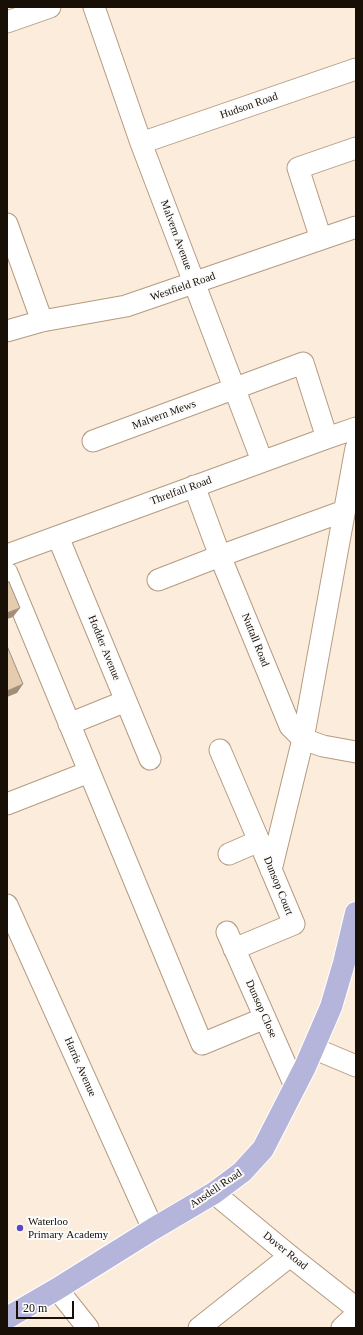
<!DOCTYPE html>
<html>
<head>
<meta charset="utf-8">
<style>
	body { margin:0 }
	#map { position:relative; width:363px; height:1335px; overflow:hidden; background:#fcecdb; font-family:Georgia,serif }
	canvas { display:block }
	.frame { position:absolute; inset:0; border:8px solid #180f06; pointer-events:none }
	.scale { position:absolute; left:16px; top:1301px; width:58px; height:18px; box-sizing:border-box; border:2px solid #180f06; border-top:0; padding-left:5px; font-size:12px; line-height:14px; white-space:nowrap; color:#180f06; -webkit-text-stroke:3px #fcfcfc; paint-order:stroke }
</style>
</head>
<body>
<div id="map">
<canvas width="363" height="1335"></canvas>
<div class="frame"></div>
<div class="scale">20 m</div>
</div>
<script>
const ctx = document.querySelector('canvas').getContext('2d');
ctx.lineJoin = 'round';
const toPath = rows => new Path2D(rows.map(r => 'M' + r).join(''));
function trace(path, color, width, dash) { ctx.strokeStyle = color; ctx.lineWidth = width; ctx.lineCap = dash ? 'butt' : 'round'; ctx.setLineDash(dash || []); ctx.stroke(path); }
function fill(path, color) { ctx.fillStyle = color; ctx.fill(path, 'evenodd'); }
function label(font, color, halo, rows, align = 'center') {
  ctx.font = font + ' Georgia,serif'; ctx.lineWidth = 4; ctx.setLineDash([]); ctx.textBaseline = 'middle'; ctx.strokeStyle = halo; ctx.fillStyle = color; for (const [text, x, y, turn = 0] of rows) {
    ctx.save(); ctx.translate(x, y); ctx.rotate((+turn || 0) * Math.PI / 180); ctx.textAlign = isNaN(turn) ? turn : align; if (halo) ctx.strokeText(text, 0, 0); ctx.fillText(text, 0, 0); ctx.restore();
  }
}
const minor = toPath([
	[94,7,141,143,262,461],
	[7,22,50,7],
	[141,143,356,69],
	[7,224,42,321],
	[321,239,298,168,356,148],
	[7,331,42,321,126,306,356,227],
	[93,441,303,363,327,438],
	[194,486,220,556,290,726,303,739,323,746,356,752],
	[58,537,150,759],
	[7,555,327,438,356,428],
	[7,573,202,1044,265,1018],
	[158,580,220,556,344,511],
	[69,724,126,701],
	[220,750,259,841],
	[7,804,89,772],
	[229,854,259,841,294,924,234,949],
	[271,870,303,739,356,448],
	[7,905,153,1229],
	[227,932,295,1086],
	[313,1048,356,1066],
	[214,1193,290,1256,356,1308],
	[57,1289,88,1328],
	[199,1328,290,1256],
	[342,1328,356,1315]
]);
const major = toPath([
	[7,1318,57,1289,153,1229,214,1193,242,1172,263,1149,305,1067,331,1007,344,963,356,913]
]);
const shadedWall = toPath([
	[20,608,13,617,7,619,7,613],
	[23,684,17,693,7,697,7,691]
]);
const building = toPath([
	[9,582,20,608,7,613,7,583,9,582],
	[7,646,23,684,7,691,7,646]
]);
const markers = [
	[20,1228,4,"#5948c0"]
];
const streetNames = [
	["Hudson Road",249,106,-19],
	["Malvern Avenue",176,235,70],
	["Westfield Road",183,287,-19],
	["Malvern Mews",164,415,-20],
	["Threlfall Road",181,491,-20],
	["Nuttall Road",255,640,68],
	["Hodder Avenue",104,648,68],
	["Dunsop Court",278,886,68],
	["Dunsop Close",261,1009,66],
	["Harris Avenue",80,1067,66],
	["Ansdell Road",216,1189,-34],
	["Dover Road",285,1251,39]
];
const poiNames = [
	["Waterloo",28,1222],
	["Primary Academy",28,1235]
];
trace(minor, '#b49b80', 23);
trace(major, '#fff', 24);
trace(minor, '#fff', 21);
trace(major, '#b5b5dc', 22);
fill(shadedWall, '#a18f7a');
fill(building, '#e6ccaf');
trace(building, '#a18f7a', 1);
for (const [x, y, r, color] of markers) { const dot = new Path2D(); dot.arc(x, y, r, 0, 2 * Math.PI); ctx.fillStyle = color; ctx.fill(dot); trace(dot, '#fcfcfc', 1.5); }
label('11px', '#180f06', '#fcfcfc', streetNames);
label('11px', '#180f06', '#fcfcfc', poiNames, 'left');
</script>
</body>
</html>
